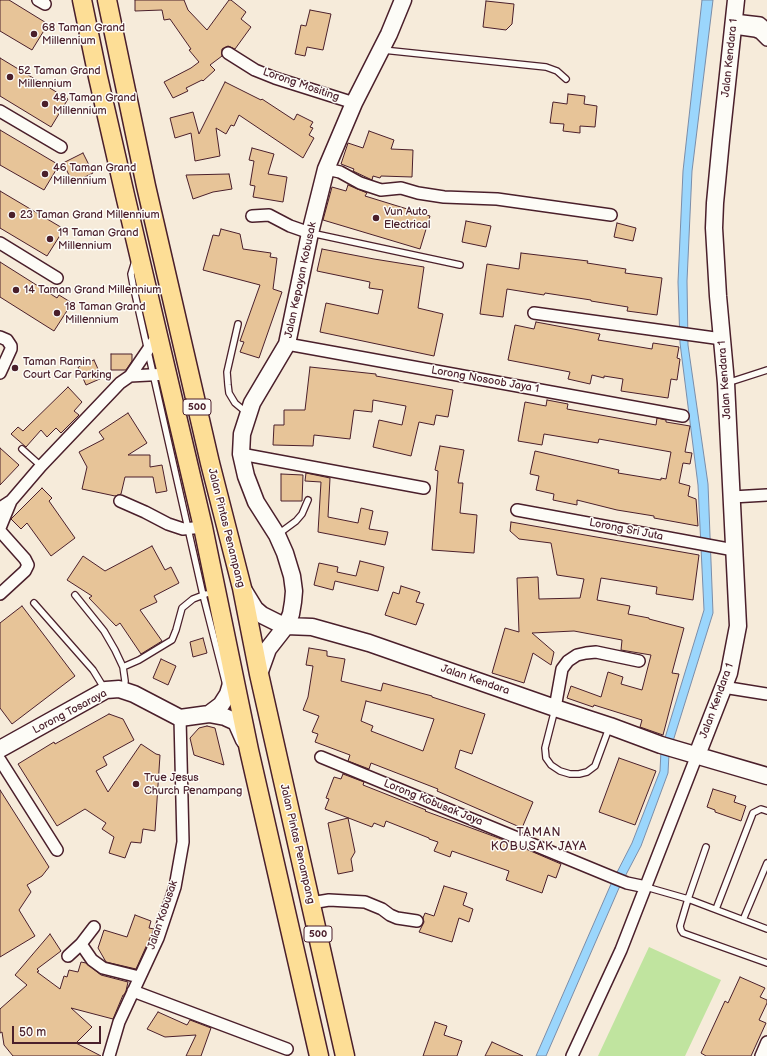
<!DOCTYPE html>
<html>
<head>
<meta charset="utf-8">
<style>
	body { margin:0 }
	#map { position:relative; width:767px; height:1056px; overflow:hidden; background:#f6ebda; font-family:"Balsamiq Sans",sans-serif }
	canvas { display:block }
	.scale { position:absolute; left:12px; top:1026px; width:89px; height:18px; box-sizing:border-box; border:2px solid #4a1f2b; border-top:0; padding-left:5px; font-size:12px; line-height:14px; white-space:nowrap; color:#4a1f2b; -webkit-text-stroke:3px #fdfcf7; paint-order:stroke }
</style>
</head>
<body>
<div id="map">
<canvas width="767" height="1056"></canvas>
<div class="scale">50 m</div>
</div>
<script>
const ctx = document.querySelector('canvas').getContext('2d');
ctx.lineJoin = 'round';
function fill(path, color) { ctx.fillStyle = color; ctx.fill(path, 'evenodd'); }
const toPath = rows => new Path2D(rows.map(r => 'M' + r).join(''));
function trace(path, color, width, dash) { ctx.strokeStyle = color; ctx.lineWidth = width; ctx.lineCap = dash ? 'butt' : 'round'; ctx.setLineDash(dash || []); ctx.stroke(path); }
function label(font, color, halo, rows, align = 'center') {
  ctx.font = font + ' "Balsamiq Sans",sans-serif'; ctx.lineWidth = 3; ctx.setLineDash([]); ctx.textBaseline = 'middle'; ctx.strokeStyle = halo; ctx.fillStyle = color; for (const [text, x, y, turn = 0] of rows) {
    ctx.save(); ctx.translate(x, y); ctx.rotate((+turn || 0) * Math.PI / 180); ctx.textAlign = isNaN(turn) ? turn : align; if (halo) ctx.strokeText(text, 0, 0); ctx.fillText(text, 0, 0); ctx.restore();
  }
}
const green = toPath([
	[649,947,721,980,685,1056,598,1056]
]);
const water = toPath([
	[702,0,713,0,692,171,687,281,688,345,708,484,713,613,669,754,668,773,641,846,619,888,546,1056,536,1056,611,884,632,843,660,771,661,751,704,610,698,485,680,343,678,282,683,171,702,0]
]);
const building = toPath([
	[0,0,9,0,48,24,32,50,0,31,0,0],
	[135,0,184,0,188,10,207,30,229,0,231,0,246,12,241,19,251,27,235,49,228,46,222,49,222,56,210,65,215,70,203,81,202,80,186,88,188,91,173,98,164,82,191,68,199,62,189,50,191,49,170,19,164,20,162,10,135,11,135,0],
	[486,1,514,4,512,24,506,30,483,27,486,1],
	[310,10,331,14,323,50,307,47,305,56,295,54,301,25,306,26,310,10],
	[0,58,68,99,51,127,0,96,0,58],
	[225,82,261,100,262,99,294,120,297,114,313,122,310,127,313,128,309,135,314,138,303,158,239,115,234,126,231,125,226,134,216,128,220,156,195,161,191,133,175,138,170,118,193,112,199,134,225,82],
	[568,94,585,96,584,104,597,106,595,127,580,126,580,133,563,131,564,124,550,123,553,102,567,104,568,94],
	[0,130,59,165,44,190,0,165,0,130],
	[369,131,394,140,391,149,413,150,412,177,381,176,380,178,373,176,372,180,353,171,354,169,341,164,348,143,363,148,369,131],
	[252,148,274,154,268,174,287,177,283,202,253,197,255,186,250,185,254,161,249,160,252,148],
	[83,153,93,173,73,183,63,163,83,153],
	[229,174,232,189,213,192,193,199,186,175,229,174],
	[348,185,367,193,365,196,430,216,420,249,323,220,332,187,346,191,348,185],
	[0,191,64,229,47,256,0,228,0,191],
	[466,221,491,226,486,247,462,242,466,221],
	[617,223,636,228,633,241,614,237,617,223],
	[221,229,240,234,243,249,271,253,270,257,277,258,273,289,282,292,259,358,240,352,244,342,240,341,260,285,203,270,213,235,219,236,221,229],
	[322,249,374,259,424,267,418,308,443,314,434,356,320,332,326,303,378,314,383,290,369,288,370,282,317,271,322,249],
	[521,253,588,261,587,263,626,269,625,273,662,278,657,315,627,311,628,307,591,301,591,300,545,293,544,295,507,289,503,317,480,314,487,264,519,269,521,253],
	[0,262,57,298,59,295,72,303,54,331,0,297,0,262],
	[536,322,600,334,598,340,652,349,653,343,679,347,677,358,680,359,677,380,671,379,668,398,621,391,623,379,604,376,604,378,592,375,590,384,568,379,570,372,508,360,515,325,534,329,536,322],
	[111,354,132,354,132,361,126,370,111,370,111,354],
	[94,360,102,378,86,385,78,367,94,360],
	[310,367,376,374,376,376,453,390,448,417,436,415,434,425,419,422,411,456,373,447,379,420,402,425,406,406,373,400,372,412,354,410,350,439,314,435,313,446,273,445,274,425,284,425,284,410,305,410,310,367],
	[68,387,82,402,74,411,79,415,61,433,56,428,47,437,41,430,26,447,11,434,18,427,23,431,68,387],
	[547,400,568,404,567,409,656,425,657,418,666,420,666,422,690,426,685,452,692,453,690,464,683,463,679,483,690,486,688,496,696,499,698,526,654,518,654,516,617,510,577,500,577,505,553,500,554,494,536,490,539,476,530,474,535,451,619,470,618,473,661,480,661,478,666,479,671,452,599,439,598,443,544,434,542,445,518,441,525,402,546,406,547,400],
	[128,413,147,443,128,455,150,455,150,467,162,465,167,491,156,493,153,477,125,477,121,494,115,496,82,489,87,467,79,452,104,439,99,432,128,413],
	[440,446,464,450,458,483,463,483,460,513,477,515,474,553,432,550,438,471,435,470,440,446],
	[0,448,19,465,0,485,0,448],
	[306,473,330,478,328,517,358,523,361,508,373,511,369,529,388,532,385,545,318,532,321,482,305,481,306,473],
	[281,474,303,475,302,501,281,501,281,474],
	[42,488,52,498,49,501,75,538,51,556,27,523,21,529,11,519,42,488],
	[511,522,699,555,693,600,656,594,657,587,601,578,597,600,630,606,628,614,649,618,649,619,684,628,672,673,679,674,663,735,640,727,642,720,594,705,593,707,567,698,571,686,601,697,608,672,623,677,621,684,642,690,651,655,621,650,622,640,574,631,532,633,554,652,551,665,533,653,524,683,492,673,505,628,519,632,517,578,538,577,539,599,580,598,584,579,557,575,551,543,519,539,510,531,511,522],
	[152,546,165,570,171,567,179,583,154,596,157,602,140,610,162,641,141,654,120,623,116,626,89,598,92,596,67,580,83,556,105,571,152,546],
	[360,561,384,567,378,591,335,581,333,590,314,585,319,563,338,567,337,572,356,576,360,561],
	[401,586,420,592,416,602,424,604,416,625,385,615,393,592,399,594,401,586],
	[22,606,75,676,12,724,0,708,0,623,22,606],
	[203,638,207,653,193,657,190,642,203,638],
	[309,648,327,651,327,656,345,659,341,681,381,691,383,683,432,696,432,697,485,714,472,754,460,750,455,768,533,802,522,828,437,791,438,789,371,763,369,769,348,761,350,755,315,742,318,734,312,732,319,716,303,710,308,697,313,666,306,665,309,648],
	[366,701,434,719,423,751,371,731,373,726,361,721,366,701],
	[161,659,176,666,168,685,153,678,161,659],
	[109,714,123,719,134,740,103,757,107,765,96,771,108,792,141,744,156,754,160,755,155,831,143,829,141,843,131,842,125,858,109,853,114,837,102,829,106,823,85,809,57,826,18,764,54,742,55,744,109,714],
	[207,726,215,728,224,765,194,755,190,738,199,728,207,726],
	[619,758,656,771,635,825,599,812,619,758],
	[343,774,364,782,363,785,426,810,425,811,512,843,561,864,556,878,548,875,542,893,506,880,509,871,452,851,450,857,434,851,438,842,429,839,429,838,386,821,384,827,374,823,372,827,325,809,329,799,326,798,334,777,341,779,343,774],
	[713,789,736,796,734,802,746,806,741,821,715,812,715,810,707,807,713,789],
	[0,790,49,867,42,876,27,885,31,892,19,910,35,936,0,957,0,790],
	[348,818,355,852,351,859,353,871,338,874,328,823,348,818],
	[444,886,467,893,463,905,473,909,469,922,459,918,452,942,419,932,424,922,423,918,425,913,434,916,444,886],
	[135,915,151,921,149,928,154,929,136,969,106,962,98,948,104,930,127,937,135,915],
	[50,934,61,951,37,969,39,971,37,972,60,989,64,976,67,977,69,970,78,972,81,962,86,963,101,975,128,982,126,991,124,995,123,995,113,1019,71,1008,92,1027,76,1043,101,1056,13,1056,4,1045,2,1032,0,1033,0,1009,27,985,15,975,50,934],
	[740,977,765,988,760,997,767,1000,767,1003,759,1020,766,1023,751,1056,706,1056,701,1053,725,1001,728,1003,740,977],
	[158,1012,187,1025,190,1020,211,1028,201,1056,186,1056,196,1035,165,1037,147,1029,158,1012],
	[435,1022,447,1026,444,1035,462,1041,457,1056,423,1056,435,1022],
	[492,1042,523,1056,485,1056,492,1042]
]);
const lane = toPath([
	[383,50,546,67,557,71,566,79],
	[311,233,460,265],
	[135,261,131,274,133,285,203,595,226,685],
	[238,324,227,372,228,385,229,393,235,403,247,413],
	[727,383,767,370],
	[22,449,41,466],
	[277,535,296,521,302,514,308,500],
	[75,595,104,631,115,650,123,667,125,681,124,690],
	[34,603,93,670,104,688],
	[123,667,139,660,172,640,176,630,182,608,193,599,206,594],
	[555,709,545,748,546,758,551,765,560,771,570,774,579,774,587,772,595,766,609,728],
	[706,847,688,899,680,926,681,930,683,933,767,963],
	[646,887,688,899,767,929],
	[716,909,753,813,761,809,767,811],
	[743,920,767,863]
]);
const street = toPath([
	[38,0,45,4],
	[734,20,760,23,767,29],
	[734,28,755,31,760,33,767,40],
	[228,53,255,70,275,78,354,103],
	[0,111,61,147],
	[326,169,340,172,360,183,381,190,401,188,418,193,444,197,497,199,611,215],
	[252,216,269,215,290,226,310,233],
	[0,243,57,278],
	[534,313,722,339],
	[0,337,7,340,11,346,11,349,0,373],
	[287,344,683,416],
	[130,376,168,374],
	[241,454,424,488],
	[732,497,767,495],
	[120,501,145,512,168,524,183,529,203,527],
	[0,508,11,501,41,466,120,383,130,376,158,335],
	[517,510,734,550],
	[0,528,11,501],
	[0,531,25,559,28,565,25,571,0,594],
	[723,687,767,694],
	[555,708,562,669,568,661,577,655,586,653,596,652,639,661],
	[321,757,612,877,627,883,646,887],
	[0,760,57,850],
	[311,903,329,900,365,902,382,909,390,915,397,918,417,921],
	[81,944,92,960,103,968,139,977],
	[68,956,81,944,94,927],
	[133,991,287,1049],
	[109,1056,119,1022,158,938,175,887,183,842,180,718],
	[572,1056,621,950,697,755],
	[761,1056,767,1042]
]);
const secondary = toPath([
	[244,591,255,609,262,615,280,624,286,626,312,627,369,643,555,708,610,726,661,745,767,776],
	[259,674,268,649,286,626,291,614,293,602,294,591,292,576,285,553,277,535,256,502,246,476,241,454,242,434,252,403,287,344,310,233,326,169,354,103,389,34,403,0],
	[209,714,221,705,228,694,233,677],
	[0,749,106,690,119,689,134,694,180,718,209,714,225,717,236,722,244,740],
	[697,755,729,673,738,626,726,383,718,296,714,228,715,203,721,140,736,0]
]);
const primary = toPath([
	[82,0,98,77,125,195,203,527,249,750,319,1056],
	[107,0,146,186,210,463,242,588,259,674,345,1056]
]);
const markers = [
	[34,34,4,"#4a1f2b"],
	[10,77,4,"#4a1f2b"],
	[45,104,4,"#4a1f2b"],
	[45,174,4,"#4a1f2b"],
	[12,215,4,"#4a1f2b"],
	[376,218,4,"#4a1f2b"],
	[50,239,4,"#4a1f2b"],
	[16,290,4,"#4a1f2b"],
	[57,313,4,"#4a1f2b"],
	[15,368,4,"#4a1f2b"],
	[136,784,4,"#4a1f2b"]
];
const shields = [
	[197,407,28],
	[318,934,28]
];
const shieldNames = [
	["500",197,407],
	["500",318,934]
];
const poiNames = [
	["68 Taman Grand",42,28],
	["Millennium",42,41],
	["52 Taman Grand",18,71],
	["Millennium",18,84],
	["48 Taman Grand",53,98],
	["Millennium",53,111],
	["46 Taman Grand",53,168],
	["Millennium",53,181],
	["Vun Auto",384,212],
	["Electrical",384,225],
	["23 Taman Grand Millennium",20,215],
	["19 Taman Grand",58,233],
	["Millennium",58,246],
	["14 Taman Grand Millennium",24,290],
	["18 Taman Grand",65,307],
	["Millennium",65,320],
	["Taman Ramin",23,362],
	["Court Car Parking",23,375],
	["True Jesus",144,778],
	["Church Penampang",144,791]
];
const streetNames = [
	["Jalan Kendara 1",730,58,-84],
	["Lorong Mositing",301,85,19],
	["Jalan Kepayan Kobusak",301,280,-78],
	["Lorong Nosoob Jaya 1",485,380,10],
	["Jalan Kendara 1",725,380,-94],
	["Jalan Pintas Penampang",226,528,76],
	["Lorong Sri Juta",626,530,11],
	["Jalan Kendara",475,680,19],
	["Jalan Kendara 1",717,701,-70],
	["Lorong Tosaraya",70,712,-28],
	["Lorong Kobusak Jaya",433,803,22],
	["Jalan Pintas Penampang",297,844,77],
	["Jalan Kobusak",163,915,-71]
];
const neighbourhoodNames = [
	["TAMAN",539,833],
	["KOBUSAK JAYA",539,847]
];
fill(green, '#c0e49f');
fill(water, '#9bd6fc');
trace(water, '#7b8da8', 1);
fill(building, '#e7c498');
trace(building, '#4a1f2b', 1);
trace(lane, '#4a1f2b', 8);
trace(street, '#4a1f2b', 14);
trace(secondary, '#4a1f2b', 19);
trace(primary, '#4a1f2b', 21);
trace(lane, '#fdfcf7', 5.5);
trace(street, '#fdfcf7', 11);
trace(secondary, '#fdfcf7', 16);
trace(primary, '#fdde96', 18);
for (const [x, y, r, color] of markers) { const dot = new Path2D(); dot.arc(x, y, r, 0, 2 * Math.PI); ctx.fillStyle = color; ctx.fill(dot); trace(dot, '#fdfcf7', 1.5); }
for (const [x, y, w] of shields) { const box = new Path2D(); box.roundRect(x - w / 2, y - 8, w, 16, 3); ctx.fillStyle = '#fdfcf7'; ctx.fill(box); trace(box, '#4a1f2b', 1); }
label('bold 10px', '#4a1f2b', null, shieldNames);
label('11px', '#4a1f2b', '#fdfcf7', poiNames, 'left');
label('11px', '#4a1f2b', '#fdfcf7', streetNames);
ctx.letterSpacing = '1px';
label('12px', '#4a1f2b', '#fdfcf7', neighbourhoodNames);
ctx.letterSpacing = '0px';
</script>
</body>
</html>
